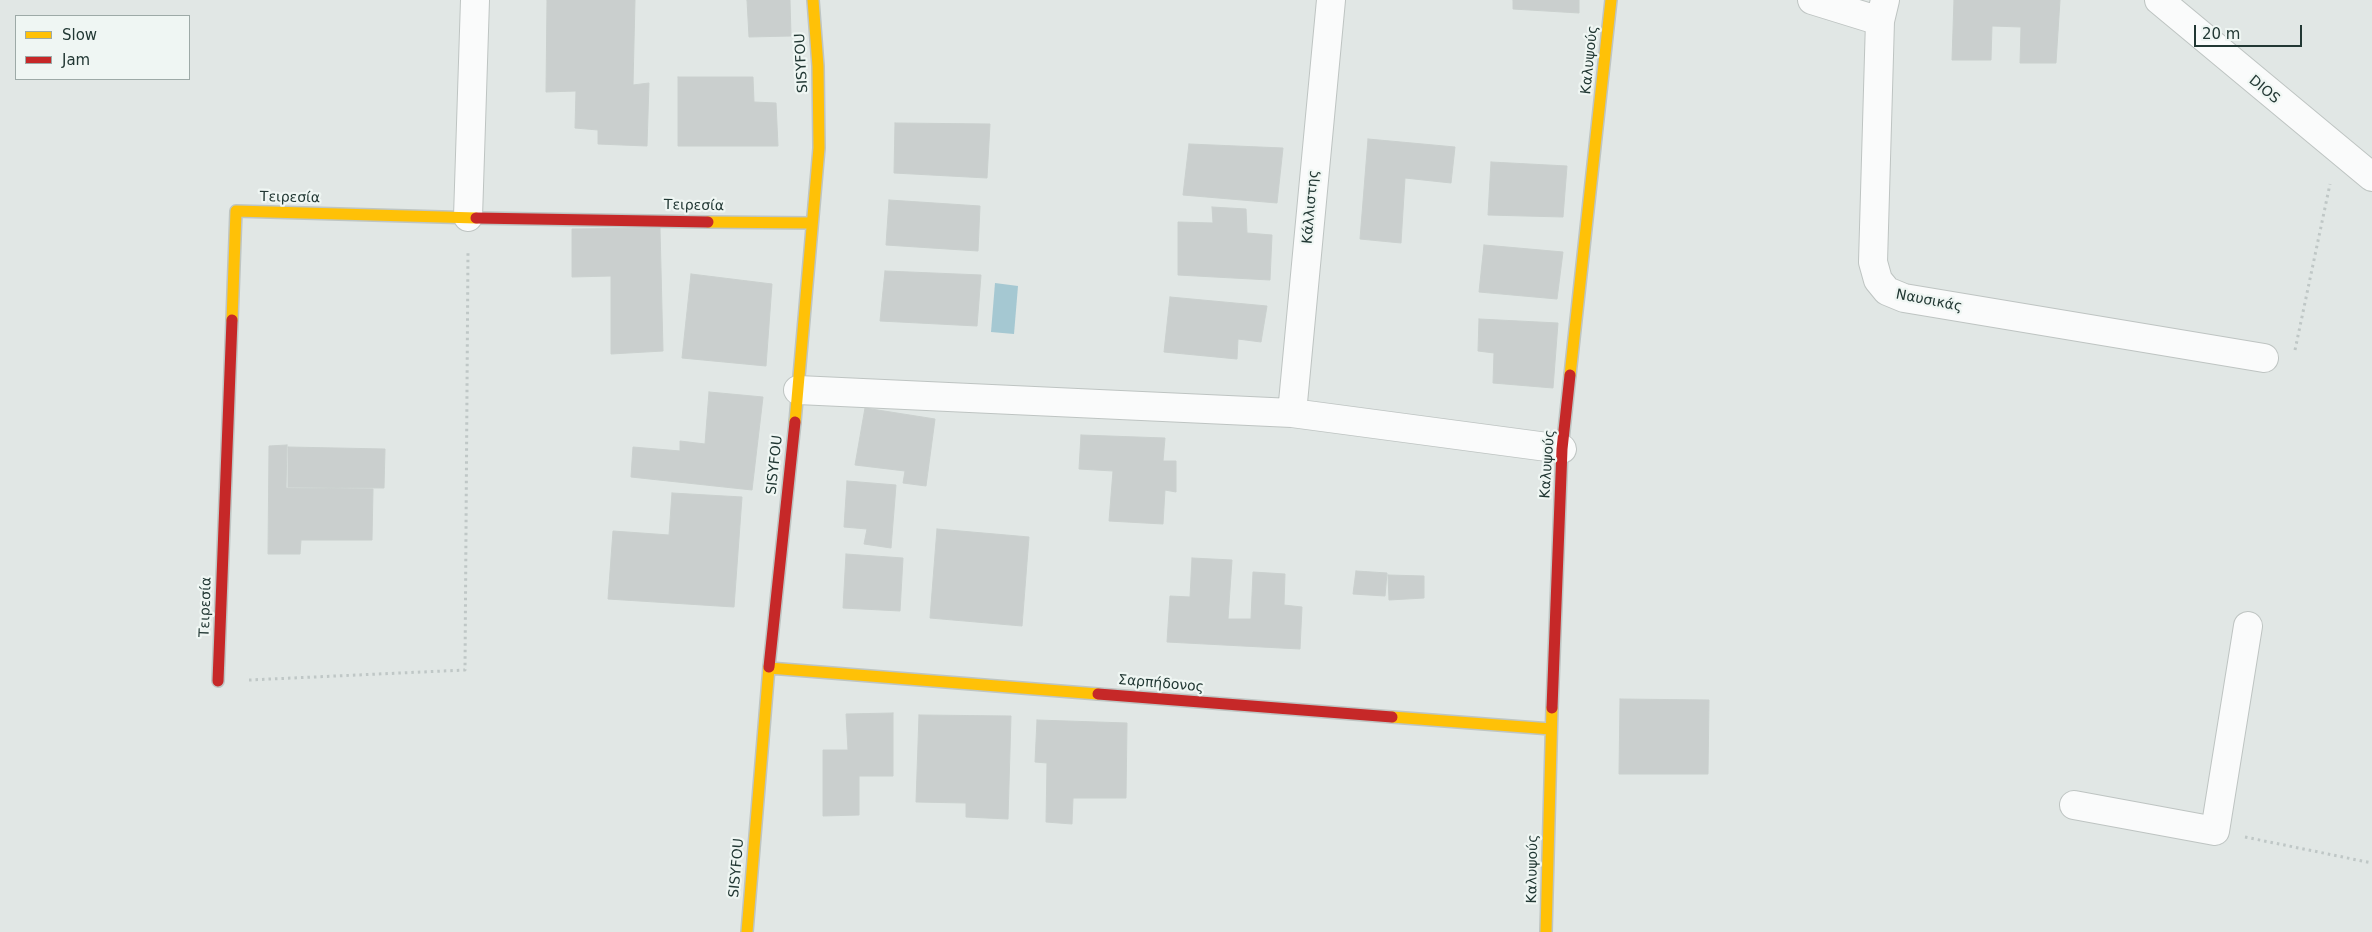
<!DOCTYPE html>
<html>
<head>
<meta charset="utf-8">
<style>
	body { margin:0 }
	#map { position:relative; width:2372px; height:932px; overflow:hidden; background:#e1e7e5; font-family:"DejaVu Sans",sans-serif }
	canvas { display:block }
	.legend { position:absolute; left:15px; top:15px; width:175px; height:65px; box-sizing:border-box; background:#eff6f3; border:1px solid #9daaa7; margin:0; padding:6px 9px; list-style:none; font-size:15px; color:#223834 }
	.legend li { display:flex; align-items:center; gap:10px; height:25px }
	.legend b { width:25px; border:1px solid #9daaa7 }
	.scale { position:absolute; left:2194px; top:25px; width:108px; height:22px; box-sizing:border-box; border:2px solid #223834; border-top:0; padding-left:6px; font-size:15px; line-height:18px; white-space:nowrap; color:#223834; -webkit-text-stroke:4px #eff6f3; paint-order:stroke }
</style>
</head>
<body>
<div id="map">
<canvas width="2372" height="932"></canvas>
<ul class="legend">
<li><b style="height:6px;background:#ffc107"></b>Slow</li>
<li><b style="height:6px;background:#c62828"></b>Jam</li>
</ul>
<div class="scale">20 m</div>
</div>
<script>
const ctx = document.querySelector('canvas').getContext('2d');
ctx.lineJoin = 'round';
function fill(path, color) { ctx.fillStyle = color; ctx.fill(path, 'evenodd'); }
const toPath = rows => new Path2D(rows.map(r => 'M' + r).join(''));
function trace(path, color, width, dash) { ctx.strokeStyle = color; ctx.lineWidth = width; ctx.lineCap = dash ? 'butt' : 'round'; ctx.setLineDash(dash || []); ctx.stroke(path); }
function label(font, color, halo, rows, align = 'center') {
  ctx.font = font + ' "DejaVu Sans",sans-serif'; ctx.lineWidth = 4.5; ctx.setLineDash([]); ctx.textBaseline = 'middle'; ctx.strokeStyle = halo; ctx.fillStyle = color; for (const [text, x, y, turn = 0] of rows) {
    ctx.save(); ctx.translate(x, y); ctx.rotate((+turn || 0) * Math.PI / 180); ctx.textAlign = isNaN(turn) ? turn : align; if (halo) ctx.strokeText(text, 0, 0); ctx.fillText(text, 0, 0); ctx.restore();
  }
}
const water = toPath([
	[995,283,1018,286,1014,334,991,332]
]);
const building = toPath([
	[547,0,635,0,633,85,649,83,647,146,598,144,598,130,575,128,576,91,546,92,547,0],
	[747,0,790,0,791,36,749,37,747,0],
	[1513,0,1579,0,1579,13,1513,9,1513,0],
	[1954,0,2060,0,2056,63,2020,63,2021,27,1992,26,1991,60,1952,60,1954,0],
	[678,77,753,77,754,102,776,103,778,146,678,146,678,77],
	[895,123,990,124,987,178,894,173,895,123],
	[1368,139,1455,147,1451,183,1405,178,1401,243,1360,239,1368,139],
	[1189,144,1283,148,1277,203,1183,195,1189,144],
	[1491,162,1567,166,1563,217,1488,215,1491,162],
	[889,200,980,206,978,251,886,245,889,200],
	[1212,207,1246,209,1247,233,1272,235,1270,280,1178,275,1178,222,1213,223,1212,207],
	[660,228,663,351,611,354,611,276,572,277,572,229,660,228],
	[1484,245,1563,252,1557,299,1479,292,1484,245],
	[885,271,981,275,977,326,880,321,885,271],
	[691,274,772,284,766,366,682,358,691,274],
	[1170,297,1267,306,1261,342,1238,339,1237,359,1164,352,1170,297],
	[1479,319,1558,323,1553,388,1493,383,1494,353,1478,351,1479,319],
	[709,392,763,397,752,490,631,477,633,447,680,451,680,441,705,444,709,392],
	[865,408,935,419,926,486,903,483,905,471,855,465,865,408],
	[1081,435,1165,438,1163,461,1176,461,1176,492,1165,490,1163,524,1109,521,1113,471,1079,469,1081,435],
	[287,445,286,488,373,489,372,540,301,540,300,554,268,554,269,446,287,445],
	[288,447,385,449,384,488,288,487,288,447],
	[847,481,896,485,891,548,864,544,867,529,844,527,847,481],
	[672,493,742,497,734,607,608,599,613,531,669,535,672,493],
	[937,529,1029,537,1022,626,930,618,937,529],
	[846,554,903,558,900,611,843,608,846,554],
	[1192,558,1232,560,1228,619,1251,619,1253,572,1285,574,1284,605,1302,607,1300,649,1167,642,1170,596,1190,597,1192,558],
	[1356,571,1387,573,1385,596,1353,594,1356,571],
	[1388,575,1424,576,1424,598,1389,600,1388,575],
	[1620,699,1709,700,1708,774,1619,774,1620,699],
	[893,713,893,776,859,776,859,815,823,816,823,750,848,750,846,714,893,713],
	[919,715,1011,716,1008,819,966,817,966,803,916,802,919,715],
	[1037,720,1127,723,1126,798,1073,798,1072,824,1046,822,1047,763,1035,762,1037,720]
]);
const path = toPath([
	[2295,350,2330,184],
	[249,680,465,670,468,250],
	[2245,837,2372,863]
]);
const street = toPath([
	[1812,0,1880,21],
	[1885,0,1880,21,1873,262,1878,280,1887,291,1904,298,2264,358],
	[2159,0,2372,177],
	[468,217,475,0],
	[798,390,1292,413,1562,449],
	[1292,413,1331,0],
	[2074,805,2215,831,2248,626]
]);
const slow = toPath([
	[708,222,812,223],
	[232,320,236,211,476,218],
	[1570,375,1611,0],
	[795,422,819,148,818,66,813,0],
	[769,668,1098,694],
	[1392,717,1551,729],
	[747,932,769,667],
	[1546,932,1552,708]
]);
const jam = toPath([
	[476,218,708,222],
	[769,667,795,422],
	[218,681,232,320],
	[1098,694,1392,717],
	[1552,708,1562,449,1570,375]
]);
const streetNames = [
	["Καλυψούς",1590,60,-84],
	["SISYFOU",802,63,-93],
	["DIOS",2264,90,40],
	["Τειρεσία",290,198,1],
	["Τειρεσία",694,206,1],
	["Κάλλιστης",1311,207,-85],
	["Ναυσικάς",1929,301,11],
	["Καλυψούς",1548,464,-86],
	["SISYFOU",775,465,-84],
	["Τειρεσία",206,607,-88],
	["Σαρπήδονος",1161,684,5],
	["SISYFOU",737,868,-85],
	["Καλυψούς",1533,869,-89]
];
fill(water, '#a5c8d2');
fill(building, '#cacfce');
trace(building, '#cad0ce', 1);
trace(street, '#bec4c2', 30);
trace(slow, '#bec5c3', 14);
trace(jam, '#bec5c3', 14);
trace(path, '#bfc7c6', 3, [2.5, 4]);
trace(street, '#fafbfb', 28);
trace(slow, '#ffc107', 11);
trace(jam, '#c62828', 11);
label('14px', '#223834', '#eff6f3', streetNames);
</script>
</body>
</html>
